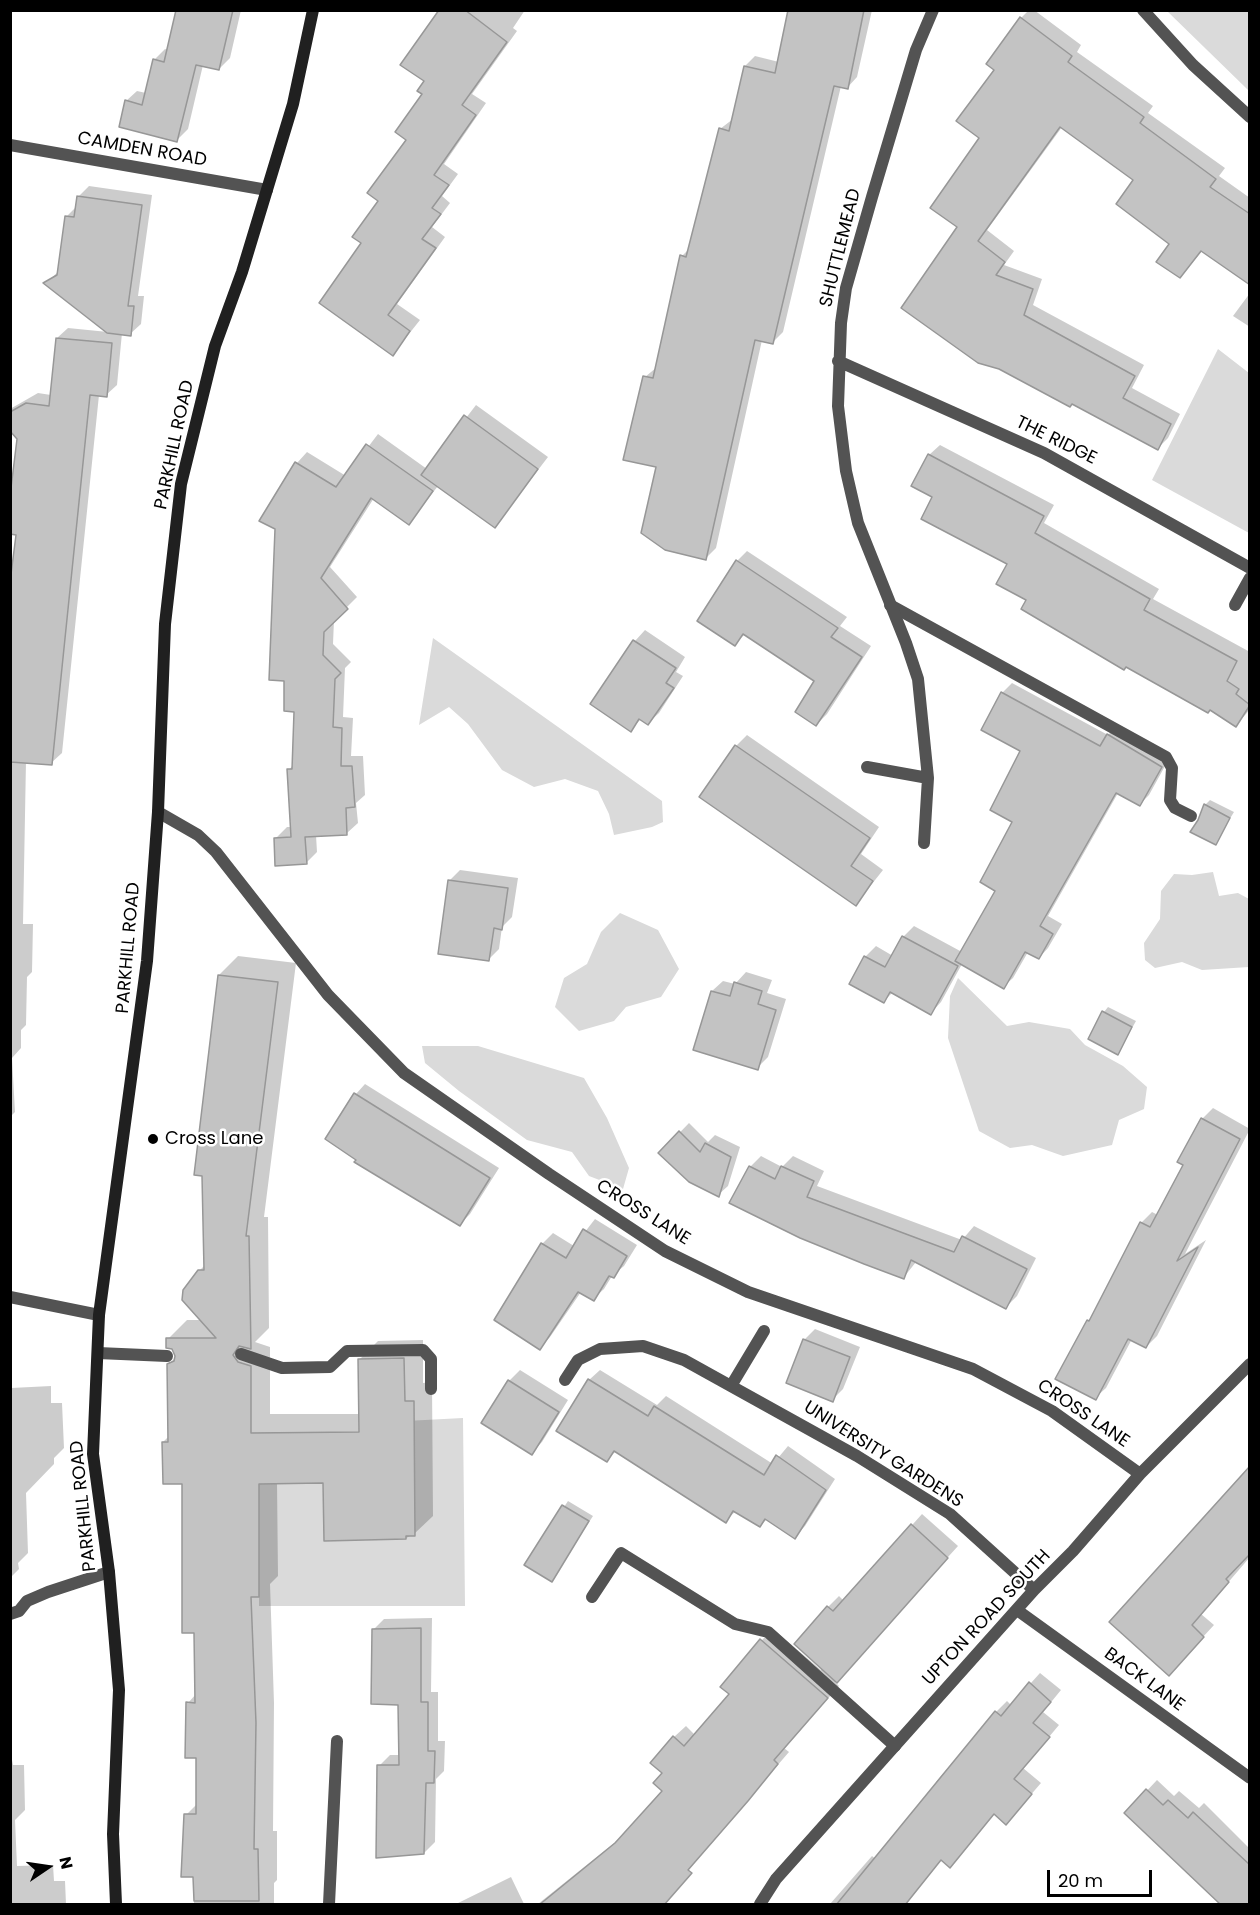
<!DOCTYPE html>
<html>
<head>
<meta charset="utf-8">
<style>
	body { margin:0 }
	#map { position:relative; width:1260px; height:1915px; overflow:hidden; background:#fff; font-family:Poppins,sans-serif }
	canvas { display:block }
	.frame { position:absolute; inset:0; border:12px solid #000; pointer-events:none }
	.north { position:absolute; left:18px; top:1837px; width:60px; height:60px; -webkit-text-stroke:4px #fff; paint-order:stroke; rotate:77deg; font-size:16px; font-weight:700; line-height:24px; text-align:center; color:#000 }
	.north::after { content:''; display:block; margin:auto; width:21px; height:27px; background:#000; clip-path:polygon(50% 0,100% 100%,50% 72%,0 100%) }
	.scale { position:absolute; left:1047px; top:1870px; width:105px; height:27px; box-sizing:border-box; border:3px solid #000; border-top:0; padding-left:8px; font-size:18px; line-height:21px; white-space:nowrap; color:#000; -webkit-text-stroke:4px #fff; paint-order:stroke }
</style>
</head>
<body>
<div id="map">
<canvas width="1260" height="1915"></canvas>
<div class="frame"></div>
<div class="north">N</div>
<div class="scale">20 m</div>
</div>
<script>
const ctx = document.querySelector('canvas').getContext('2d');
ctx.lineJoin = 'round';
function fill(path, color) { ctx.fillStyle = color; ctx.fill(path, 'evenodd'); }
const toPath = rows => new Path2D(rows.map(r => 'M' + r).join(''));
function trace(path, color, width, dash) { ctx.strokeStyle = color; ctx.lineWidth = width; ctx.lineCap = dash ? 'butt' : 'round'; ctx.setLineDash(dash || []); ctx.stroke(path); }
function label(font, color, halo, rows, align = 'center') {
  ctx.font = font + ' Poppins,sans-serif'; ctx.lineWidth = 5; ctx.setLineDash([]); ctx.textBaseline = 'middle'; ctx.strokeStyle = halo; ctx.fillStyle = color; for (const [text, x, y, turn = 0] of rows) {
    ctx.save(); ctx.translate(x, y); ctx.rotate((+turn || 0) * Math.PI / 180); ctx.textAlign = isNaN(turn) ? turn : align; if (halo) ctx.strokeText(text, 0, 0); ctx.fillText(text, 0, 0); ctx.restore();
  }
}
const green = toPath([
	[1167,11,1249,11,1249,91,1245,87],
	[1218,349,1249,373,1249,533,1152,480],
	[433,638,662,801,663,822,652,827,614,835,609,814,598,791,565,779,534,787,502,770,468,724,449,707,419,725],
	[1213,872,1219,896,1238,893,1249,899,1249,967,1202,970,1182,962,1155,968,1145,960,1144,943,1160,919,1161,891,1174,874,1192,875],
	[620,913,658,930,679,969,661,997,626,1007,614,1021,579,1031,555,1007,564,978,587,964,601,932],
	[958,978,1007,1026,1029,1022,1070,1029,1085,1045,1123,1066,1147,1087,1144,1109,1119,1120,1112,1145,1063,1156,1032,1145,1010,1148,979,1131,948,1038,950,996],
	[422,1046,478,1046,584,1078,607,1118,629,1168,623,1189,589,1176,572,1152,527,1140,459,1091,425,1063],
	[463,1418,465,1606,259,1606,259,1580,251,1580,250,1540,259,1540,259,1521,250,1484,338,1483,324,1541,406,1539,406,1536,414,1536,406,1421]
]);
const shadow = toPath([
	[177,10,241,10,230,58,219,69,203,65,188,129,177,140,126,101,137,91,146,93,154,60,165,49,168,50],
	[441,10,525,10,513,28,517,31,472,94,486,103,444,164,458,174,442,196,450,203,432,227,445,237,397,304,420,320,393,354,363,243,408,139,424,93],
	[790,10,872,10,857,77,847,88,841,86,783,332,773,342,762,340,716,548,706,558,657,466,645,377,657,367,682,256,690,248,720,129,733,119,745,66,755,56,779,62],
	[1029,10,1034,10,1081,45,1077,52,1153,106,1148,113,1225,168,1219,176,1250,198,1250,283,1203,250,1180,277,1171,244,1135,180,1062,127,987,230,1014,251,1004,265,1042,279,1033,305,1144,365,1132,388,1180,414,1168,438,1158,448,1073,402,999,368,959,227,996,69,1021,18],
	[89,186,152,195,138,296,144,296,141,324,130,334,122,333,117,385,106,395,99,395,62,753,51,763,26,761,23,924,33,924,32,972,27,977,26,1025,21,1030,21,1048,12,1058,15,1112,10,1117,10,592,18,533,19,439,10,428,10,409,38,393,51,395,57,338,68,328,108,332,46,283,59,271,66,217,77,206,78,197],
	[1250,293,1250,327,1233,316],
	[476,405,548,457,495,526,438,486,409,523,374,498,330,567,357,597,334,620,333,644,351,662,345,668,343,717,353,718,351,756,363,756,365,795,356,803,358,823,347,833,316,835,317,852,306,863,276,838,287,827,292,827,289,770,293,765,295,711,285,679,277,528,261,520,297,463,307,452,346,476,378,434,427,469],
	[940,445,1054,505,1044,523,1159,589,1153,599,1250,652,1250,709,1246,714,1236,725,1210,708,1127,665,1124,668,1023,609,1028,600,1009,563,934,497,929,455],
	[747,551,847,617,840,626,871,646,827,714,816,725,816,681,745,634,735,644,737,561],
	[645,630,685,657,676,672,683,676,659,713,648,723,641,719,630,730,592,704,635,641],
	[1012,683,1108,735,1118,725,1170,757,1149,795,1139,805,1118,793,1048,916,1062,924,1048,948,1039,958,1028,952,1013,978,1003,987,962,964,941,1002,931,1013,893,992,884,1001,865,957,876,946,893,956,903,937,914,926,962,952,997,890,1014,821,1022,751,1002,693],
	[747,735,879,827,861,854,883,870,856,904,736,746],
	[1210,800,1234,812,1215,843,1199,821,1205,805],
	[460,870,518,878,512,917,502,927,499,949,488,960,440,953,450,880],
	[238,956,296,963,264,1217,268,1217,269,1328,255,1342,270,1347,270,1414,360,1414,359,1360,378,1341,423,1340,423,1383,432,1382,433,1516,414,1534,406,1538,325,1482,277,1482,278,1576,270,1584,274,1703,273,1831,277,1831,277,1880,274,1883,274,1904,194,1904,194,1876,186,1815,198,1803,197,1756,188,1703,196,1694,196,1631,184,1482,163,1442,169,1436,168,1365,177,1356,168,1339,187,1320,202,1320,199,1271,205,1265,219,975],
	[746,972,772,980,767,993,786,999,768,1057,757,1068,712,991,723,981,735,984],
	[1108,1007,1136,1021,1118,1053,1104,1012],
	[365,1084,499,1168,470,1214,460,1224,358,1159,356,1094],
	[1213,1108,1250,1129,1185,1254,1206,1240,1157,1336,1146,1347,1132,1339,1106,1388,1095,1398,1057,1378,1094,1315,1141,1223,1152,1212,1158,1215,1185,1165,1202,1119],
	[689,1123,708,1142,715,1135,740,1147,728,1186,718,1195,660,1153],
	[761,1156,782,1167,793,1156,824,1171,817,1186,962,1240,974,1226,1036,1258,1017,1296,1006,1307,916,1262,904,1277,750,1167],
	[595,1219,637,1245,624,1266,612,1276,604,1289,593,1299,581,1292,550,1337,540,1348,496,1320,542,1244,553,1233,574,1246],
	[815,1329,860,1347,843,1389,832,1400,804,1340],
	[520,1370,568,1400,542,1442,531,1453,509,1381],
	[600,1370,657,1405,666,1396,773,1464,788,1446,835,1479,805,1526,795,1537,767,1519,760,1526,736,1511,725,1521,617,1450,607,1460,589,1380],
	[10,1372,11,1388,51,1386,51,1403,62,1403,64,1448,54,1458,54,1464,26,1493,28,1553,18,1563,19,1569,10,1578],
	[1250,1468,1250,1557,1201,1614,1214,1625,1179,1663,1111,1622],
	[568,1501,593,1516,551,1580,526,1564],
	[922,1514,958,1546,835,1682,839,1686,784,1748,789,1752,669,1891,655,1904,538,1904,624,1835,664,1791,664,1773,674,1737,686,1726,695,1735,731,1694,762,1640,773,1629,821,1670,828,1607,839,1596,844,1601],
	[432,1618,431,1692,438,1692,438,1741,445,1741,444,1771,436,1779,435,1842,424,1853,379,1766,390,1755,400,1755,400,1704,374,1629,384,1619],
	[1040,1673,1061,1690,1043,1712,1059,1725,1023,1768,1041,1783,1016,1812,995,1813,960,1855,942,1859,906,1904,830,1904,872,1856,877,1860,938,1785,936,1782,996,1712,1007,1701,1011,1705],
	[10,1749,13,1765,24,1765,25,1810,15,1820,17,1866,53,1865,54,1881,65,1881,66,1904,10,1904],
	[1157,1780,1174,1796,1179,1791,1199,1808,1204,1803,1250,1849,1250,1904,1219,1904,1221,1902,1126,1813],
	[511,1877,524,1904,456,1904]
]);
const building = toPath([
	[176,10,233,10,219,70,196,65,177,142,119,127,125,100,142,105,153,59,164,62,176,10],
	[439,10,465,10,507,42,462,105,476,115,434,175,449,185,432,208,441,214,422,239,436,248,388,315,410,331,393,356,319,303,361,243,352,237,378,201,367,193,406,140,395,132,422,94,417,91,424,81,400,65,439,10],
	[788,10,864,10,848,89,834,86,773,344,755,340,706,560,665,550,641,533,656,467,623,460,643,376,653,378,680,255,686,257,719,128,729,131,744,66,775,73,788,10],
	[1020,17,1072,56,1068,62,1144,117,1140,123,1216,179,1210,187,1250,214,1250,285,1201,251,1180,278,1156,262,1169,244,1116,204,1133,180,1060,127,978,241,1005,262,996,275,1033,289,1024,315,1135,376,1123,398,1171,424,1158,450,1072,404,1070,407,999,369,978,363,901,308,957,227,930,208,979,138,956,121,994,70,986,64,1020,17],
	[77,196,142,205,128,306,134,306,131,336,107,333,43,283,57,275,65,216,74,217,77,196],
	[56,338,112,343,107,397,90,395,52,765,10,762,10,582,16,535,10,534,10,496,17,439,10,431,10,412,26,403,49,406,56,338],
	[464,415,538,469,495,528,421,475,464,415],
	[366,444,433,491,409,525,371,498,321,578,348,609,324,632,323,655,341,673,335,679,333,727,342,728,341,766,352,766,355,807,346,808,347,835,305,837,307,864,275,866,274,838,291,837,287,769,292,769,294,712,284,711,284,681,269,680,275,529,259,521,295,462,336,487,366,444],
	[928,454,1044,516,1035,533,1150,599,1144,610,1237,661,1227,681,1239,689,1236,694,1250,705,1236,727,1210,710,1208,713,1126,667,1124,670,1021,609,1026,600,996,584,1007,564,921,519,932,497,911,486,928,454],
	[736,560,838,628,831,637,862,657,816,726,795,712,814,681,743,634,735,646,697,621,736,560],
	[633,640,676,668,666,683,674,688,648,725,639,719,631,732,590,704,633,640],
	[1001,692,1100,746,1107,734,1162,767,1140,806,1116,793,1040,926,1053,934,1039,959,1025,952,1004,989,955,961,995,891,980,882,1012,822,990,810,1020,751,981,730,1001,692],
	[735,745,870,838,851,866,873,881,856,906,699,797,735,745],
	[1204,804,1230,818,1216,845,1190,832,1198,820,1204,804],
	[448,880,508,888,502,930,494,928,489,961,438,954,448,880],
	[902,936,958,966,931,1015,890,992,884,1003,849,984,864,956,885,967,902,936],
	[218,975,278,982,246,1236,249,1236,251,1349,239,1346,233,1355,238,1362,251,1366,251,1433,359,1432,358,1359,404,1358,405,1401,414,1401,415,1536,406,1536,406,1539,324,1541,323,1483,259,1484,259,1597,251,1597,256,1723,254,1849,258,1849,259,1901,194,1901,193,1877,181,1877,184,1814,196,1814,196,1758,185,1758,186,1702,195,1703,194,1633,182,1633,182,1484,163,1484,162,1442,168,1442,167,1364,174,1361,175,1356,172,1349,166,1348,166,1338,216,1338,182,1300,183,1290,198,1270,204,1270,202,1176,194,1175,218,975],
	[734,982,762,991,758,1004,776,1010,758,1070,693,1050,711,991,730,996,734,982],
	[1102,1011,1132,1027,1118,1055,1088,1039,1102,1011],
	[354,1093,490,1178,460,1226,354,1162,356,1160,325,1139,354,1093],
	[1201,1118,1240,1139,1177,1261,1198,1247,1146,1348,1128,1339,1096,1400,1055,1379,1087,1320,1089,1321,1140,1222,1150,1227,1183,1165,1177,1162,1201,1118],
	[679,1131,700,1152,705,1143,731,1157,719,1197,689,1182,658,1153,679,1131],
	[749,1166,775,1179,781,1166,814,1181,807,1197,954,1252,962,1236,1027,1269,1006,1309,911,1260,904,1279,864,1264,800,1238,729,1203,749,1166],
	[583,1229,627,1256,614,1278,609,1276,594,1301,578,1292,540,1350,494,1320,541,1243,566,1258,583,1229],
	[803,1339,850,1357,833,1402,786,1383,803,1339],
	[588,1379,648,1416,654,1406,764,1475,776,1455,826,1490,795,1539,765,1519,760,1527,733,1511,726,1523,614,1451,607,1462,556,1431,588,1379],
	[508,1380,559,1412,532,1455,481,1423,508,1380],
	[1250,1466,1250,1554,1226,1579,1229,1582,1192,1625,1204,1637,1169,1676,1109,1622,1250,1466],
	[562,1505,589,1521,552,1582,524,1565,562,1505],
	[911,1524,948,1558,837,1683,794,1644,827,1606,833,1611,911,1524],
	[421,1628,421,1702,428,1702,428,1751,435,1751,434,1783,426,1783,424,1854,376,1858,377,1765,399,1765,398,1705,371,1704,372,1629,421,1628],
	[760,1639,828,1698,774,1760,778,1764,748,1801,688,1870,692,1873,664,1905,539,1905,615,1843,662,1791,653,1783,662,1773,650,1763,673,1736,684,1746,729,1694,720,1687,760,1639],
	[1029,1682,1051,1702,1033,1723,1050,1737,1014,1779,1032,1794,1006,1825,994,1814,950,1868,941,1860,905,1905,836,1905,995,1711,1001,1716,1029,1682],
	[1146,1789,1163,1805,1168,1800,1188,1818,1193,1812,1250,1865,1250,1905,1221,1905,1124,1813,1146,1789]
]);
const service = toPath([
	[890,605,1166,757,1172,768,1170,800,1175,808,1191,816],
	[98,1353,167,1356],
	[241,1354,282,1368,330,1367,347,1351,423,1350,431,1359,431,1389],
	[592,1597,621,1553,735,1624,768,1632,895,1746]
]);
const minor = toPath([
	[1143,10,1193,65,1250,117],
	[10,145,267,190],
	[838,361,1044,453,1250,568],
	[1235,605,1250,578],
	[867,767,928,778,918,679,906,643,858,523,846,471,838,406,841,323,846,288,872,197,916,50,933,10],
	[158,812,198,835,216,852,328,995,404,1073,549,1174,665,1251,748,1292,973,1369,1052,1411,1140,1474],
	[924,843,928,778],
	[10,1297,99,1315],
	[565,1380,578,1360,600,1349,643,1346,684,1360,857,1456,950,1514,1034,1590],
	[731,1386,764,1331],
	[1017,1610,1250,1778],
	[10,1614,19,1611,27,1601,48,1592,109,1572],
	[329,1904,337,1741],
	[760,1904,776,1879,1034,1590,1073,1551,1140,1474,1250,1364]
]);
const secondary = toPath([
	[116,1904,113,1834,119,1690,109,1572,93,1454,99,1315,147,961,158,812,165,624,181,484,215,346,242,272,293,104,313,10]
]);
const markers = [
	[153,1139,6,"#000"]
];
const streetNames = [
	["CAMDEN ROAD",142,150,10],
	["SHUTTLEMEAD",841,248,-76],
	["THE RIDGE",1056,441,26],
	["PARKHILL ROAD",175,445,-78],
	["PARKHILL ROAD",129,948,-85],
	["CROSS LANE",643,1213,32],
	["CROSS LANE",1083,1414,34],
	["UNIVERSITY GARDENS",883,1455,32],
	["PARKHILL ROAD",84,1506,-96],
	["UPTON ROAD SOUTH",987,1618,-47],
	["BACK LANE",1144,1680,36]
];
const poiNames = [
	["Cross Lane",165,1139]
];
fill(green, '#dadada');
fill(shadow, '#0003');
fill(building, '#c3c3c3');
trace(building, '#979797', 1.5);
trace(service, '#535353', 12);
trace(minor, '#535353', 12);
trace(secondary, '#202020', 12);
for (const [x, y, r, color] of markers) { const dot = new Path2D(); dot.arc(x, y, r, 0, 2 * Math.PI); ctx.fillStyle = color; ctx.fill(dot); trace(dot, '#fff', 2); }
label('18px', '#000', '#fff', streetNames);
label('18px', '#000', '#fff', poiNames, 'left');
</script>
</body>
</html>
